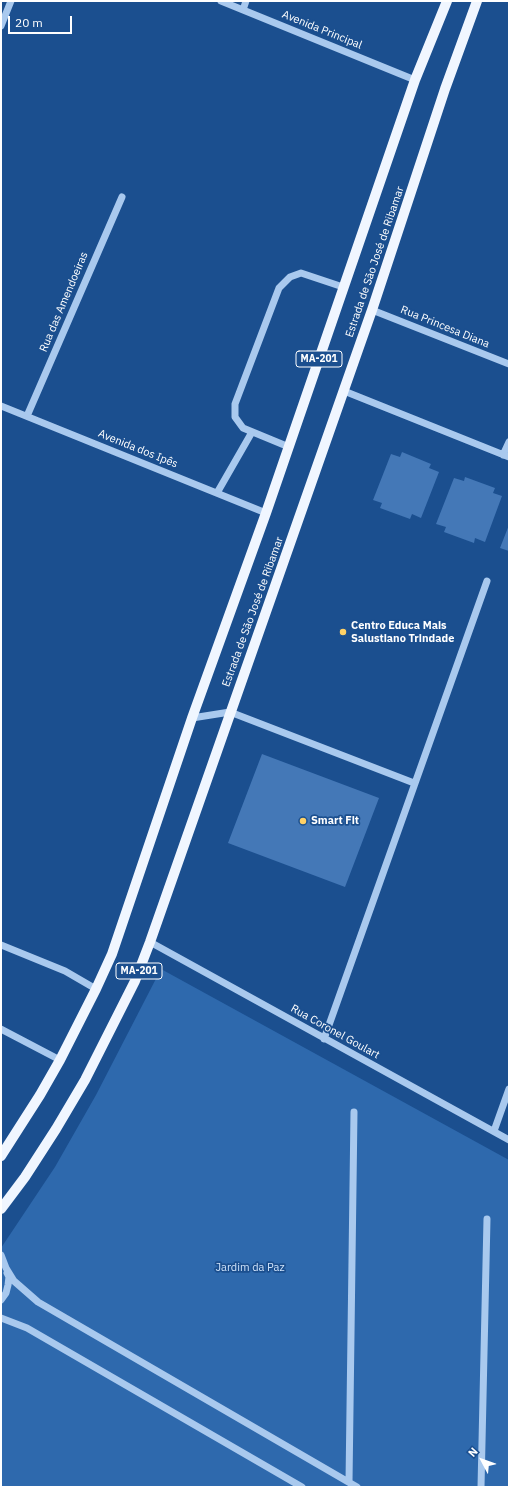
<!DOCTYPE html>
<html>
<head>
<meta charset="utf-8">
<style>
	body { margin:0 }
	#map { position:relative; width:510px; height:1488px; overflow:hidden; background:#1b4f8f; font-family:"IBM Plex Sans",sans-serif }
	canvas { display:block }
	.frame { position:absolute; inset:0; border:2px solid #fff; pointer-events:none }
	.north { position:absolute; left:462px; top:1440px; width:40px; height:40px; -webkit-text-stroke:3px #1b4f8f; paint-order:stroke; rotate:311deg; font-size:11px; font-weight:700; line-height:16px; text-align:center; color:#fff }
	.north::after { content:''; display:block; margin:auto; width:14px; height:18px; background:#fff; clip-path:polygon(50% 0,100% 100%,50% 72%,0 100%) }
	.scale { position:absolute; left:8px; top:16px; width:64px; height:18px; box-sizing:border-box; border:2px solid #fff; border-top:0; padding-left:5px; font-size:12px; line-height:14px; white-space:nowrap; color:#fff; -webkit-text-stroke:3px #1b4f8f; paint-order:stroke }
</style>
</head>
<body>
<div id="map">
<canvas width="510" height="1488"></canvas>
<div class="frame"></div>
<div class="north">N</div>
<div class="scale">20 m</div>
</div>
<script>
const ctx = document.querySelector('canvas').getContext('2d');
ctx.lineJoin = 'round';
function fill(path, color) { ctx.fillStyle = color; ctx.fill(path, 'evenodd'); }
const toPath = rows => new Path2D(rows.map(r => 'M' + r).join(''));
function trace(path, color, width, dash) { ctx.strokeStyle = color; ctx.lineWidth = width; ctx.lineCap = dash ? 'butt' : 'round'; ctx.setLineDash(dash || []); ctx.stroke(path); }
function label(font, color, halo, rows, align = 'center') {
  ctx.font = font + ' "IBM Plex Sans",sans-serif'; ctx.lineWidth = 3.5; ctx.setLineDash([]); ctx.textBaseline = 'middle'; ctx.strokeStyle = halo; ctx.fillStyle = color; for (const [text, x, y, turn = 0] of rows) {
    ctx.save(); ctx.translate(x, y); ctx.rotate((+turn || 0) * Math.PI / 180); ctx.textAlign = isNaN(turn) ? turn : align; if (halo) ctx.strokeText(text, 0, 0); ctx.fillText(text, 0, 0); ctx.restore();
  }
}
const green = toPath([
	[161,969,509,1160,509,1487,1,1487,1,1248,55,1167,96,1095]
]);
const building = toPath([
	[402,452,431,464,429,468,439,472,421,518,412,514,410,519,380,508,382,503,373,500,391,454,400,457],
	[465,477,495,488,493,493,502,496,485,542,475,538,474,543,444,532,446,527,436,524,454,478,464,481],
	[509,525,509,551,500,548],
	[262,754,379,798,345,887,228,843]
]);
const minor = toPath([
	[221,1,415,80],
	[243,10,246,1],
	[1,26,11,1],
	[372,310,509,364],
	[344,391,509,457],
	[1,406,266,513],
	[27,416,122,197],
	[289,447,243,428,235,417,235,404,279,288,290,277,301,273,343,287],
	[503,455,509,442],
	[217,493,252,432],
	[192,718,230,712,414,783],
	[150,942,509,1140],
	[1,945,65,971,96,989],
	[1,1029,60,1060],
	[324,1039,487,581],
	[494,1131,509,1089],
	[1,1255,6,1268,14,1281,38,1302,357,1487],
	[1,1300,6,1293,8,1285,9,1277,7,1273],
	[1,1318,27,1328,302,1487],
	[349,1482,354,1112],
	[481,1487,487,1219]
]);
const major = toPath([
	[1,1156,40,1095,60,1060,96,989,112,954,192,718,266,513,415,80,447,1],
	[1,1209,25,1177,56,1129,85,1080,135,981,150,942,372,310,445,89,477,1]
]);
const markers = [
	[343,632,4,"#ffd166"],
	[303,821,4,"#ffd166"]
];
const shields = [
	[319,359,46],
	[139,971,46]
];
const shieldNames = [
	["MA-201",319,359],
	["MA-201",139,971]
];
const streetNames = [
	["Avenida Principal",322,30,22],
	["Estrada de São José de Ribamar",375,262,-71],
	["Rua das Amendoeiras",64,302,-67],
	["Rua Princesa Diana",445,327,22],
	["Avenida dos Ipês",138,449,22],
	["Estrada de São José de Ribamar",253,612,-70],
	["Rua Coronel Goulart",335,1032,29]
];
const poiNames = [
	["Centro Educa Mais",351,626],
	["Salustiano Trindade",351,639],
	["Smart Fit",311,821]
];
const parkNames = [
	["Jardim da Paz",250,1268]
];
fill(green, '#2e69ad');
fill(building, '#4478b7');
trace(minor, '#a9c9ee', 7);
trace(major, '#f0f6ff', 10);
for (const [x, y, r, color] of markers) { const dot = new Path2D(); dot.arc(x, y, r, 0, 2 * Math.PI); ctx.fillStyle = color; ctx.fill(dot); trace(dot, '#1b4f8f', 1.5); }
for (const [x, y, w] of shields) { const box = new Path2D(); box.roundRect(x - w / 2, y - 8, w, 16, 3); ctx.fillStyle = '#1b4f8f'; ctx.fill(box); trace(box, '#fff', 1); }
label('bold 10px', '#fff', null, shieldNames);
label('11px', '#fff', '#1b4f8f', streetNames);
label('bold 11px', '#fff', '#1b4f8f', poiNames, 'left');
label('11px', '#cfe3fa', '#1b4f8f', parkNames);
</script>
</body>
</html>
